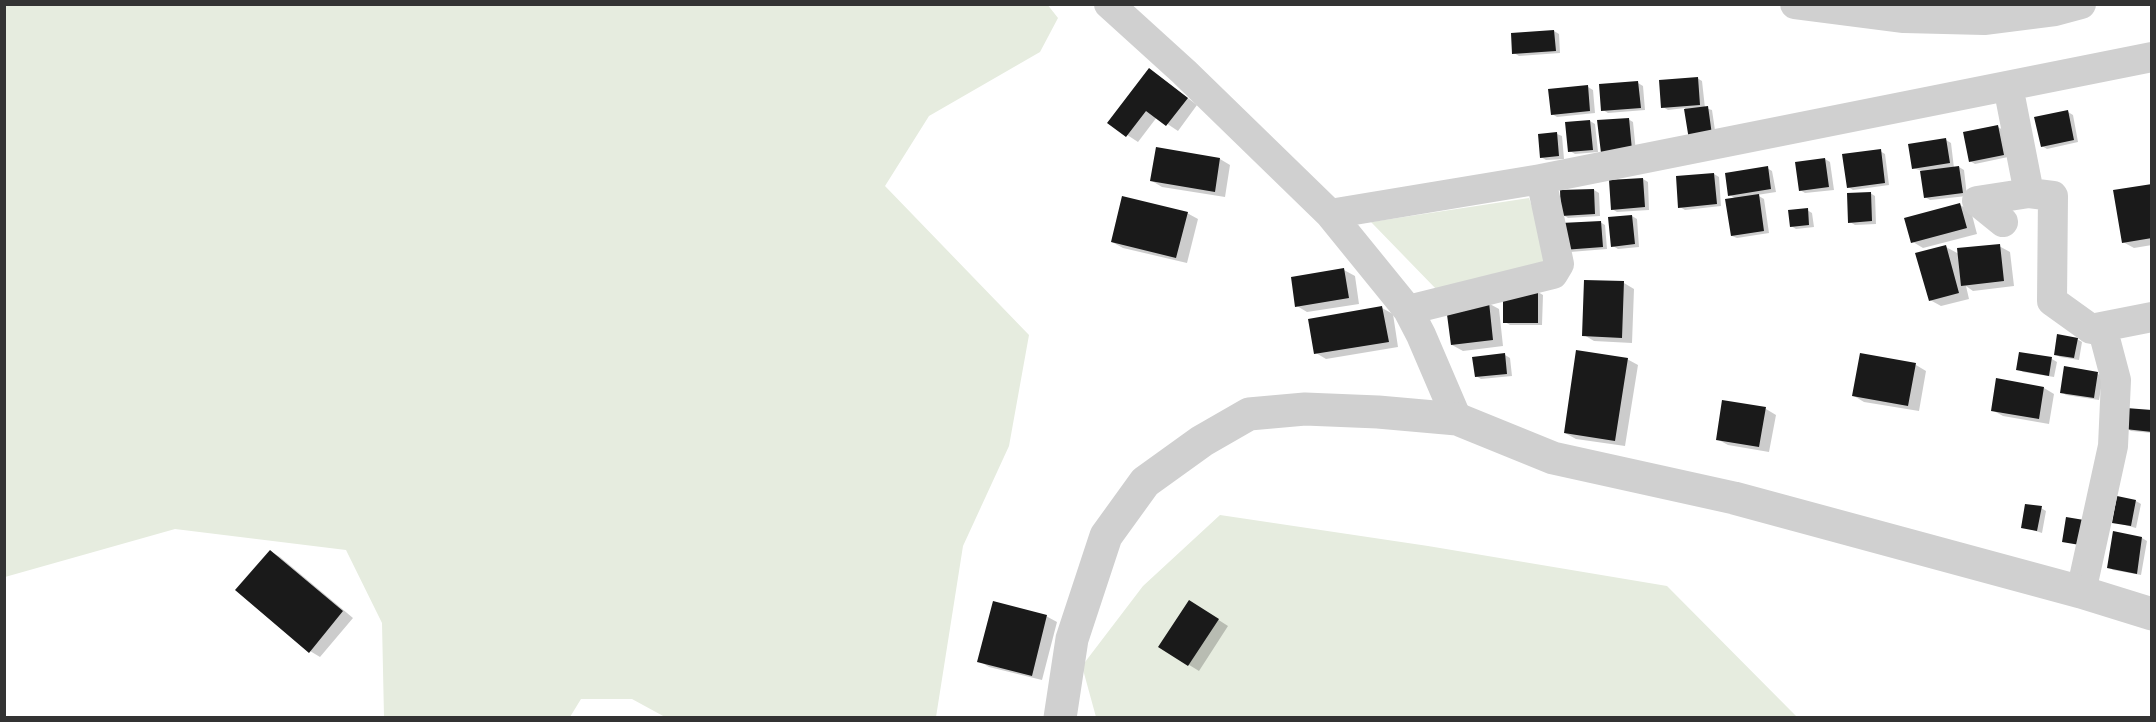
<!DOCTYPE html>
<html>
<head>
<meta charset="utf-8">
<style>
	body { margin:0 }
	#map { position:relative; width:2156px; height:722px; overflow:hidden; background:#fff; font-family:"Golos Text",sans-serif }
	canvas { display:block }
	.frame { position:absolute; inset:0; border:6px solid #333; pointer-events:none }
</style>
</head>
<body>
<div id="map">
<canvas width="2156" height="722"></canvas>
<div class="frame"></div>
</div>
<script>
const ctx = document.querySelector('canvas').getContext('2d');
ctx.lineJoin = 'round';
function fill(path, color) { ctx.fillStyle = color; ctx.fill(path, 'evenodd'); }
const toPath = rows => new Path2D(rows.map(r => 'M' + r).join(''));
function trace(path, color, width, dash) { ctx.strokeStyle = color; ctx.lineWidth = width; ctx.lineCap = dash ? 'butt' : 'round'; ctx.setLineDash(dash || []); ctx.stroke(path); }
const green = toPath([
	[1047,4,1058,18,1040,52,929,116,885,186,1029,335,1009,446,963,546,936,717,665,717,632,699,581,699,570,717,384,717,382,623,346,550,175,529,5,577,5,5],
	[1529,198,1551,262,1437,290,1371,222],
	[1220,515,1428,546,1667,586,1797,717,1096,717,1082,666,1143,586]
]);
const shadow = toPath([
	[1554,31,1559,34,1560,53,1519,56,1514,53],
	[1159,76,1197,105,1178,131,1157,117,1138,142,1109,123],
	[1697,78,1702,81,1705,108,1712,110,1717,144,1691,145,1685,108,1668,110,1663,107],
	[1638,83,1643,86,1645,110,1608,113,1603,110],
	[1588,87,1593,90,1595,113,1557,117,1552,114],
	[2068,112,2073,115,2078,142,2047,149,2042,146],
	[1628,119,1633,122,1636,152,1607,155],
	[1590,121,1595,124,1598,152,1575,154,1570,151],
	[1998,127,2003,130,2008,157,1975,164,1970,161],
	[1557,134,1562,136,1564,159,1546,160,1541,157],
	[1946,140,1951,143,1954,168,1959,167,1964,170,1967,196,1930,200,1925,197,1922,171,1913,168],
	[1880,151,1885,154,1889,185,1853,190,1848,187],
	[1220,159,1230,165,1225,197,1162,187,1152,181],
	[1825,159,1830,162,1834,190,1805,193,1800,190],
	[1767,168,1772,171,1776,192,1757,195,1764,199,1769,233,1737,238,1732,236,1736,199,1730,195],
	[1714,174,1719,177,1721,206,1685,210,1680,207],
	[1643,179,1648,182,1649,210,1617,212,1612,209],
	[2152,185,2152,245,2134,248,2123,242],
	[1594,190,1599,193,1600,216,1568,218,1563,215],
	[1870,193,1875,196,1876,224,1855,225,1850,222],
	[1960,205,1971,211,1977,234,1923,248,1913,242],
	[1807,210,1812,213,1814,227,1796,229,1791,226],
	[1187,213,1198,219,1187,263,1123,248,1112,242],
	[1632,216,1637,219,1639,247,1618,249,1613,246],
	[1600,222,1605,225,1607,249,1570,252,1565,249],
	[1999,246,2010,252,2014,286,1973,291,1966,286,1969,299,1941,306,1930,300,1946,247,1959,254],
	[1344,270,1355,276,1359,304,1307,312,1297,306],
	[1624,283,1634,289,1632,343,1594,341,1584,335],
	[1538,292,1543,295,1542,325,1510,325,1505,322],
	[1488,303,1499,309,1503,346,1463,351,1452,345],
	[1382,308,1393,314,1398,347,1326,359,1316,353],
	[2077,339,2082,342,2079,360,2060,357,2055,354],
	[2020,353,2052,359,2057,362,2054,377,2023,372,2018,369],
	[1505,355,1510,358,1512,376,1481,379,1476,376],
	[1627,359,1638,365,1625,446,1576,439,1565,433],
	[1916,365,1926,371,1919,411,1864,402,1854,396],
	[2066,368,2098,374,2103,377,2099,400,2066,395,2062,392],
	[1998,380,2044,388,2054,394,2049,424,2003,416,1992,410],
	[1766,409,1776,415,1769,452,1728,445,1717,439],
	[2152,412,2152,433,2131,431,2126,428],
	[2136,501,2141,504,2136,528,2114,522],
	[2041,508,2046,511,2042,533,2023,527],
	[2114,533,2142,538,2147,541,2141,575,2113,570,2108,567],
	[270,551,280,557,353,618,320,657,310,651],
	[1200,608,1228,626,1199,671,1160,647],
	[1046,616,1057,622,1042,680,989,667,979,661]
]);
const building = toPath([
	[1554,30,1556,51,1512,54,1511,33],
	[1149,68,1188,98,1166,126,1146,111,1126,137,1107,123],
	[1698,77,1700,105,1661,108,1659,80],
	[1638,81,1641,108,1601,111,1599,84],
	[1588,85,1590,111,1551,115,1548,89],
	[1708,106,1713,142,1690,146,1684,109],
	[2068,110,2074,140,2041,147,2034,117],
	[1629,118,1632,150,1601,153,1597,120],
	[1590,120,1593,150,1568,152,1565,122],
	[1998,125,2004,155,1969,162,1963,132],
	[1557,132,1559,156,1540,158,1538,134],
	[1946,138,1950,163,1912,169,1908,144],
	[1156,147,1220,158,1215,192,1150,181],
	[1881,149,1885,183,1847,188,1842,154],
	[1825,158,1829,187,1799,191,1795,162],
	[1768,166,1771,189,1728,196,1725,173],
	[1959,166,1963,193,1924,198,1920,171],
	[1714,173,1717,204,1678,208,1676,176],
	[1643,178,1645,207,1611,210,1609,180],
	[2152,184,2152,238,2122,243,2113,190],
	[1594,189,1595,214,1561,216,1560,190],
	[1871,192,1872,221,1848,223,1847,193],
	[1759,194,1764,231,1731,236,1725,199],
	[1122,196,1188,212,1176,258,1111,242],
	[1960,203,1967,228,1911,243,1904,218],
	[1808,208,1809,225,1790,227,1788,210],
	[1632,215,1635,244,1611,247,1608,217],
	[1601,221,1603,247,1563,250,1561,223],
	[2000,244,2004,281,1961,286,1957,248],
	[1946,245,1959,293,1929,301,1915,253],
	[1344,268,1349,298,1295,307,1291,277],
	[1584,280,1624,281,1622,338,1582,336],
	[1503,291,1538,291,1538,323,1503,323],
	[1489,302,1493,340,1451,345,1446,307],
	[1382,306,1389,342,1314,354,1308,319],
	[2057,334,2078,338,2074,358,2054,355],
	[1576,350,1628,358,1615,441,1564,433],
	[2019,352,2052,357,2049,376,2016,370],
	[1505,353,1507,374,1475,377,1472,357],
	[1860,353,1916,363,1908,406,1852,396],
	[2064,366,2098,372,2094,398,2060,393],
	[1996,378,2044,387,2039,419,1991,411],
	[1722,400,1766,407,1759,447,1716,440],
	[2126,408,2152,410,2152,432,2125,429],
	[2117,496,2136,500,2131,526,2112,523],
	[2025,504,2042,506,2037,531,2021,528],
	[2066,517,2084,520,2080,545,2062,542],
	[2113,531,2142,537,2137,574,2107,568],
	[270,550,343,611,309,653,235,590],
	[1189,600,1219,619,1188,666,1158,647],
	[993,601,1047,615,1032,676,977,662]
]);
const minor = toPath([
	[1109,4,1184,72,1330,214,1408,310,1421,335,1457,419],
	[1795,4,1904,18,1984,20,2055,11,2081,4],
	[2008,86,2029,193,2053,196,2052,301,2091,329,2152,317],
	[1330,214,1541,179,2152,57],
	[2003,222,1977,201,2029,193],
	[1408,310,1553,274,1559,264,1541,179],
	[2081,592,2113,446,2116,380,2102,327]
]);
const tertiary = toPath([
	[1060,718,1072,639,1106,536,1145,482,1202,441,1249,414,1305,409,1378,412,1457,419,1553,458,1734,498,2081,592,2152,614]
]);
fill(green, '#e6ecdf');
fill(shadow, '#0003');
fill(building, '#1a1a1a');
trace(minor, '#d0d0d0', 30);
trace(tertiary, '#d0d0d0', 33);
</script>
</body>
</html>
